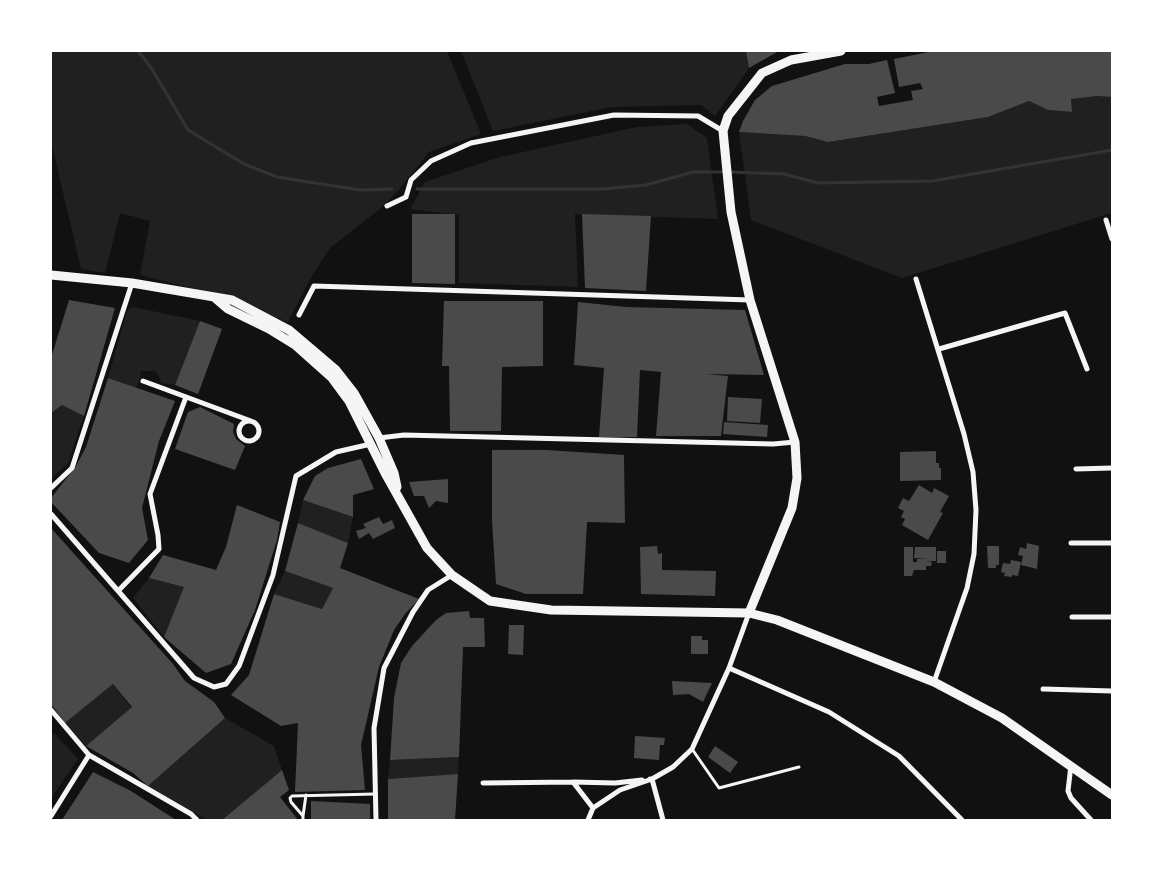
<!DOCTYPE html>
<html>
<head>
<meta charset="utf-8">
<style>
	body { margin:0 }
	#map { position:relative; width:1163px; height:871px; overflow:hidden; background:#111; font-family:"Archivo Narrow",sans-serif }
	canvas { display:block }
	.frame { position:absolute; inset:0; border:52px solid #fff; pointer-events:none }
</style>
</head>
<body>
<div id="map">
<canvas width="1163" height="871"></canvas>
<div class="frame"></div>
</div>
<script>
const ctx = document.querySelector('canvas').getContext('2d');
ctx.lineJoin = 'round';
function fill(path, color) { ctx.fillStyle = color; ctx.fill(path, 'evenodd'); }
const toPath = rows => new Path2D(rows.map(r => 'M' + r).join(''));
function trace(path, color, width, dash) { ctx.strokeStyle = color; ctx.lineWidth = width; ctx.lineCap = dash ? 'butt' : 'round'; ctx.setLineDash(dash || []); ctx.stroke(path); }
const green = toPath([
	[51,51,447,51,481,134,429,152,397,192,381,208,330,248,310,279,288,322,221,296,140,275,150,221,120,213,105,273,81,269,51,141],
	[461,51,746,51,749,68,715,116,701,105,612,107,493,131],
	[1097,96,1112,97,1112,213,902,278,751,220,739,132,805,136,828,142,988,117,1029,101,1048,110,1072,112,1071,99],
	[687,124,707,138,718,219,575,214,578,287,459,283,459,215,410,209,425,182,500,157,637,127],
	[133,307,200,321,175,385,162,383,156,371,140,371,141,376,136,388,108,378,127,311],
	[62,405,84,416,68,463,51,479,51,413],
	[303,500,353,517,348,543,298,523],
	[285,571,333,588,322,609,274,594],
	[149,578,184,587,164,637,133,598],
	[113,684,131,708,86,746,65,723],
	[225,718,274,746,282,770,222,820,207,820,148,786],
	[54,733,78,759,51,798,51,736],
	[459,757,458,774,388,779,390,760]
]);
const stream = toPath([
	[138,51,152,69,188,130,244,164,277,177,360,190,392,189],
	[731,172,784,174,818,183,932,181,1112,150],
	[417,189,603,189,646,185,693,172,723,172]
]);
const building = toPath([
	[746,51,779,51,749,68],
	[934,51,1112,51,1112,97,1097,96,1071,99,1072,112,1048,110,1029,101,988,117,828,142,805,136,739,132,743,121,755,100,772,86,845,64,869,64,887,60,895,93,877,97,879,106,913,100,911,91,923,89,920,83,899,87,894,59],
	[412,214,455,214,455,284,412,283],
	[582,214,651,216,646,291,585,288],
	[69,300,115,308,84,416,62,405,51,413,51,358],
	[444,301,543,301,543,366,502,367,501,431,450,431,449,366,442,366],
	[578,302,626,307,745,310,764,375,706,374,728,376,721,436,656,436,661,372,640,370,637,437,599,437,604,368,574,365],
	[200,321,222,329,198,394,175,385],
	[108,378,175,401,159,441,142,508,148,540,129,563,99,553,51,502,51,498,76,466,86,447],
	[728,397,762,399,760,423,727,421],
	[200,407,234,424,233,432,236,439,245,446,235,470,175,449,188,412],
	[724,422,768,425,767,437,723,434],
	[492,450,547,450,624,455,625,523,587,522,583,594,526,594,496,584,492,521],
	[936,451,936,463,939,463,939,468,941,468,941,480,900,481,900,452],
	[361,459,374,489,353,495,353,517,303,500,315,476,328,468],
	[448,479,448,503,436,501,429,508,424,496,414,496,409,482],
	[919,485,932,493,934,488,949,496,940,512,943,513,928,540,902,525,905,519,901,517,904,511,898,508,903,498,909,501],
	[237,505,280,522,277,540,255,610,231,664,206,673,164,637,184,587,149,578,163,555,216,570,226,547],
	[379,517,383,524,392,520,395,528,373,539,369,533,359,539,356,531,366,528,363,524],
	[298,523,348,543,340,568,419,599,405,614,394,630,379,667,361,745,365,790,295,792,298,723,281,726,231,695,249,675,274,594,322,609,333,588,285,571],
	[51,528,173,664,185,681,214,702,225,718,148,786,133,773,86,746,132,707,113,684,65,723,51,704],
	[1027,543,1039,546,1037,569,1021,565,1023,556,1018,555,1020,547,1026,549],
	[657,546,658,554,662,553,662,570,716,571,715,596,641,594,640,547],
	[987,546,999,546,999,565,996,565,996,568,988,568],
	[904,547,913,547,913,562,917,562,917,559,928,559,914,558,915,547,936,547,936,561,927,561,932,562,931,566,926,566,926,570,914,570,912,576,904,576],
	[937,551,946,551,946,563,937,563],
	[1011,560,1021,562,1018,576,1012,575,1012,577,1004,576,1005,573,1001,572,1003,563,1010,564],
	[469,611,470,618,484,618,485,647,463,647,459,757,390,760,394,698,401,663,412,646,436,620,446,613],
	[509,625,524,625,523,655,508,654],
	[691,636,702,636,702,640,708,640,708,654,691,654],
	[672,681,712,683,703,702,689,694,673,695],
	[635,736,665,738,664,745,660,745,659,760,634,758],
	[715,746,738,762,730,773,708,757],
	[282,770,289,790,280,797,298,820,222,820],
	[93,772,131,791,176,820,62,820],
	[458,774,455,820,388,820,388,779],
	[311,801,370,804,370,820,311,820]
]);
const service = toPath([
	[692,749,719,788,799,767],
	[303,816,306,795],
	[303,820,303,816,291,802,290,798,292,796,375,794]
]);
const minor = toPath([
	[387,206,406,197,411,180,431,161,471,143,614,115,698,116,723,131],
	[1106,220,1112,239],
	[916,279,964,434,973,472,976,510,974,554,967,588,934,682],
	[299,315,314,286,750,300],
	[939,349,1065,313,1087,369],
	[143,381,251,421],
	'239 431a10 10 0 1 1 20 0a10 10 0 1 1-20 0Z',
	[379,438,404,435,773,444,795,442],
	[1076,469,1112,468],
	[51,488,72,468,132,283],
	[51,514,194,678,214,687,226,684,239,666,273,575,296,476,336,452,371,444],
	[1071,543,1112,543],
	[119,590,159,549,158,535,150,494,186,397],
	[1072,617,1112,617],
	[729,668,829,712,899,756,962,820],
	[1043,689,1112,691],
	[51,710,89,755,191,814,197,820],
	[1071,765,1068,791,1071,798,1091,820],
	[650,779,652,779,663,820],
	[573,782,615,783,642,780],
	[483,783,573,782,593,808],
	[51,816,89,755],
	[376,820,374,728,384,668,413,612,428,590,452,575],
	[588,820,593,808,620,790,652,779,673,767,692,749,729,668,749,613]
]);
const secondary = toPath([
	[51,275,132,283,232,300,289,330,336,370,354,393,379,438,394,473,397,487],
	[214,297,228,309,269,329,295,345,332,378,349,401,385,473,427,548,452,575,490,601,551,610,749,613,777,620,934,682,1002,718,1112,795],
	[749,613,792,508,797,478,795,442,750,300,731,212,723,131,728,116,762,73,791,60,841,51]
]);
fill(green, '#202020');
trace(stream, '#333', 3);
fill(building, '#4a4a4a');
trace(service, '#f5f5f5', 3);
trace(minor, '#f5f5f5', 5);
trace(secondary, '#f5f5f5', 9);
</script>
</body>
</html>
